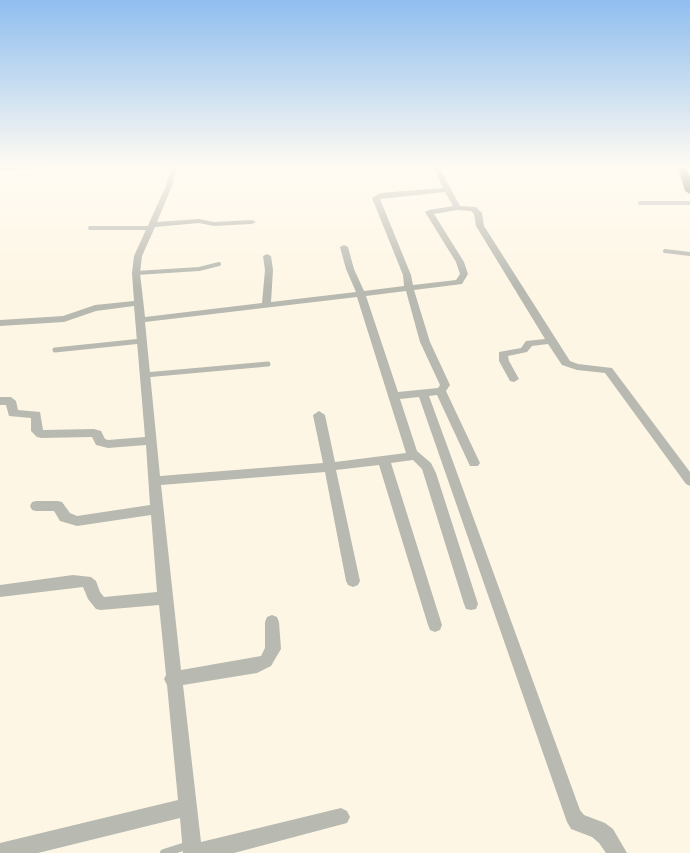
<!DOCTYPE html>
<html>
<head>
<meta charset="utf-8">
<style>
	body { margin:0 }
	canvas { display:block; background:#fef6e5 }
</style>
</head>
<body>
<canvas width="690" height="853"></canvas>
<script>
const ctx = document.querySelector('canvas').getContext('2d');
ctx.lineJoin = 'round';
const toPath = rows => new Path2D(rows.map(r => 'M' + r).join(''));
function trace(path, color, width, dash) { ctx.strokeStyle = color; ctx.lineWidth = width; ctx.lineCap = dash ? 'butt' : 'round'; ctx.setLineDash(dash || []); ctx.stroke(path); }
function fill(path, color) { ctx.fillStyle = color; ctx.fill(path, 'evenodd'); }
const laneFar2 = toPath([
	[640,203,690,203],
	[90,228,150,228],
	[665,251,690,254],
	[136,273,199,269,219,264]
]);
const laneFar1 = toPath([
	[55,350,142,341],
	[145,375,268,364]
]);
const lane = toPath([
	[164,853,189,845]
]);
const street = toPath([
	[0,167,36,167,33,169,0,171,0,167],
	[171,167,177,167,172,186,157,222,199,219,214,222,252,220,256,222,252,224,214,226,199,223,155,227,142,256,140,273,145,317,262,303,265,270,263,256,267,254,271,256,273,270,271,302,356,292,346,269,340,247,344,245,348,247,354,269,364,291,404,286,403,275,372,198,380,193,443,188,433,167,439,167,460,206,476,207,482,213,484,226,570,361,578,364,612,368,690,472,690,486,686,484,605,373,577,370,562,365,548,344,532,346,527,352,508,356,509,361,519,379,514,382,510,381,499,361,499,352,521,348,526,341,545,339,476,226,474,214,471,211,457,210,434,214,464,262,468,274,462,284,414,290,430,342,450,385,446,391,480,463,478,466,470,466,437,395,429,396,580,810,584,815,605,823,613,829,627,853,606,853,599,843,592,837,571,829,567,822,419,397,400,399,417,451,431,463,436,473,478,604,476,609,471,610,466,609,464,604,422,469,413,460,391,463,442,625,440,630,435,632,430,630,428,625,379,465,336,470,360,581,358,585,353,587,348,585,346,581,325,472,161,485,181,670,261,656,265,648,265,622,267,617,272,615,277,617,279,622,281,649,271,666,257,673,183,685,201,842,341,808,347,811,350,817,347,823,234,853,183,853,180,818,38,853,0,853,0,843,178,800,167,685,164,679,166,675,159,605,101,610,96,609,88,599,83,587,0,597,0,585,73,575,91,577,96,581,100,592,104,597,157,592,151,515,77,526,60,521,54,511,36,511,32,510,30,506,32,502,36,501,58,501,62,502,70,513,77,516,150,505,146,445,108,448,96,445,92,437,41,438,37,437,31,431,31,418,9,416,6,405,0,405,0,397,11,397,16,401,18,410,40,412,43,430,94,429,101,431,105,439,108,440,145,437,134,306,96,311,64,322,0,326,0,320,63,316,95,305,134,301,132,273,134,256,166,186,171,167],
	[445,192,453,206,429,210,425,212,456,262,460,274,456,280,413,285,411,275,380,199,445,192],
	[406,291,420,342,440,385,438,388,398,392,366,296,406,291],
	[357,297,406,453,335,462,325,415,319,411,313,415,323,463,160,476,145,322,357,297]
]);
const highway = toPath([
	[678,167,686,167,690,178,690,194,685,191,678,167]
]);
trace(laneFar2, '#b8bab1', 4);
trace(laneFar1, '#b8bab1', 5);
trace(lane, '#b8bab1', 8);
fill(street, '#b8bab1');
fill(highway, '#727662');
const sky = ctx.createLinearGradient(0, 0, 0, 287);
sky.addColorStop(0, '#8fbeef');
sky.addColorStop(0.58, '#fffbf3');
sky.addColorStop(1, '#fffbf300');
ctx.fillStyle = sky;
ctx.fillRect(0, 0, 690, 287);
</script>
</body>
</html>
